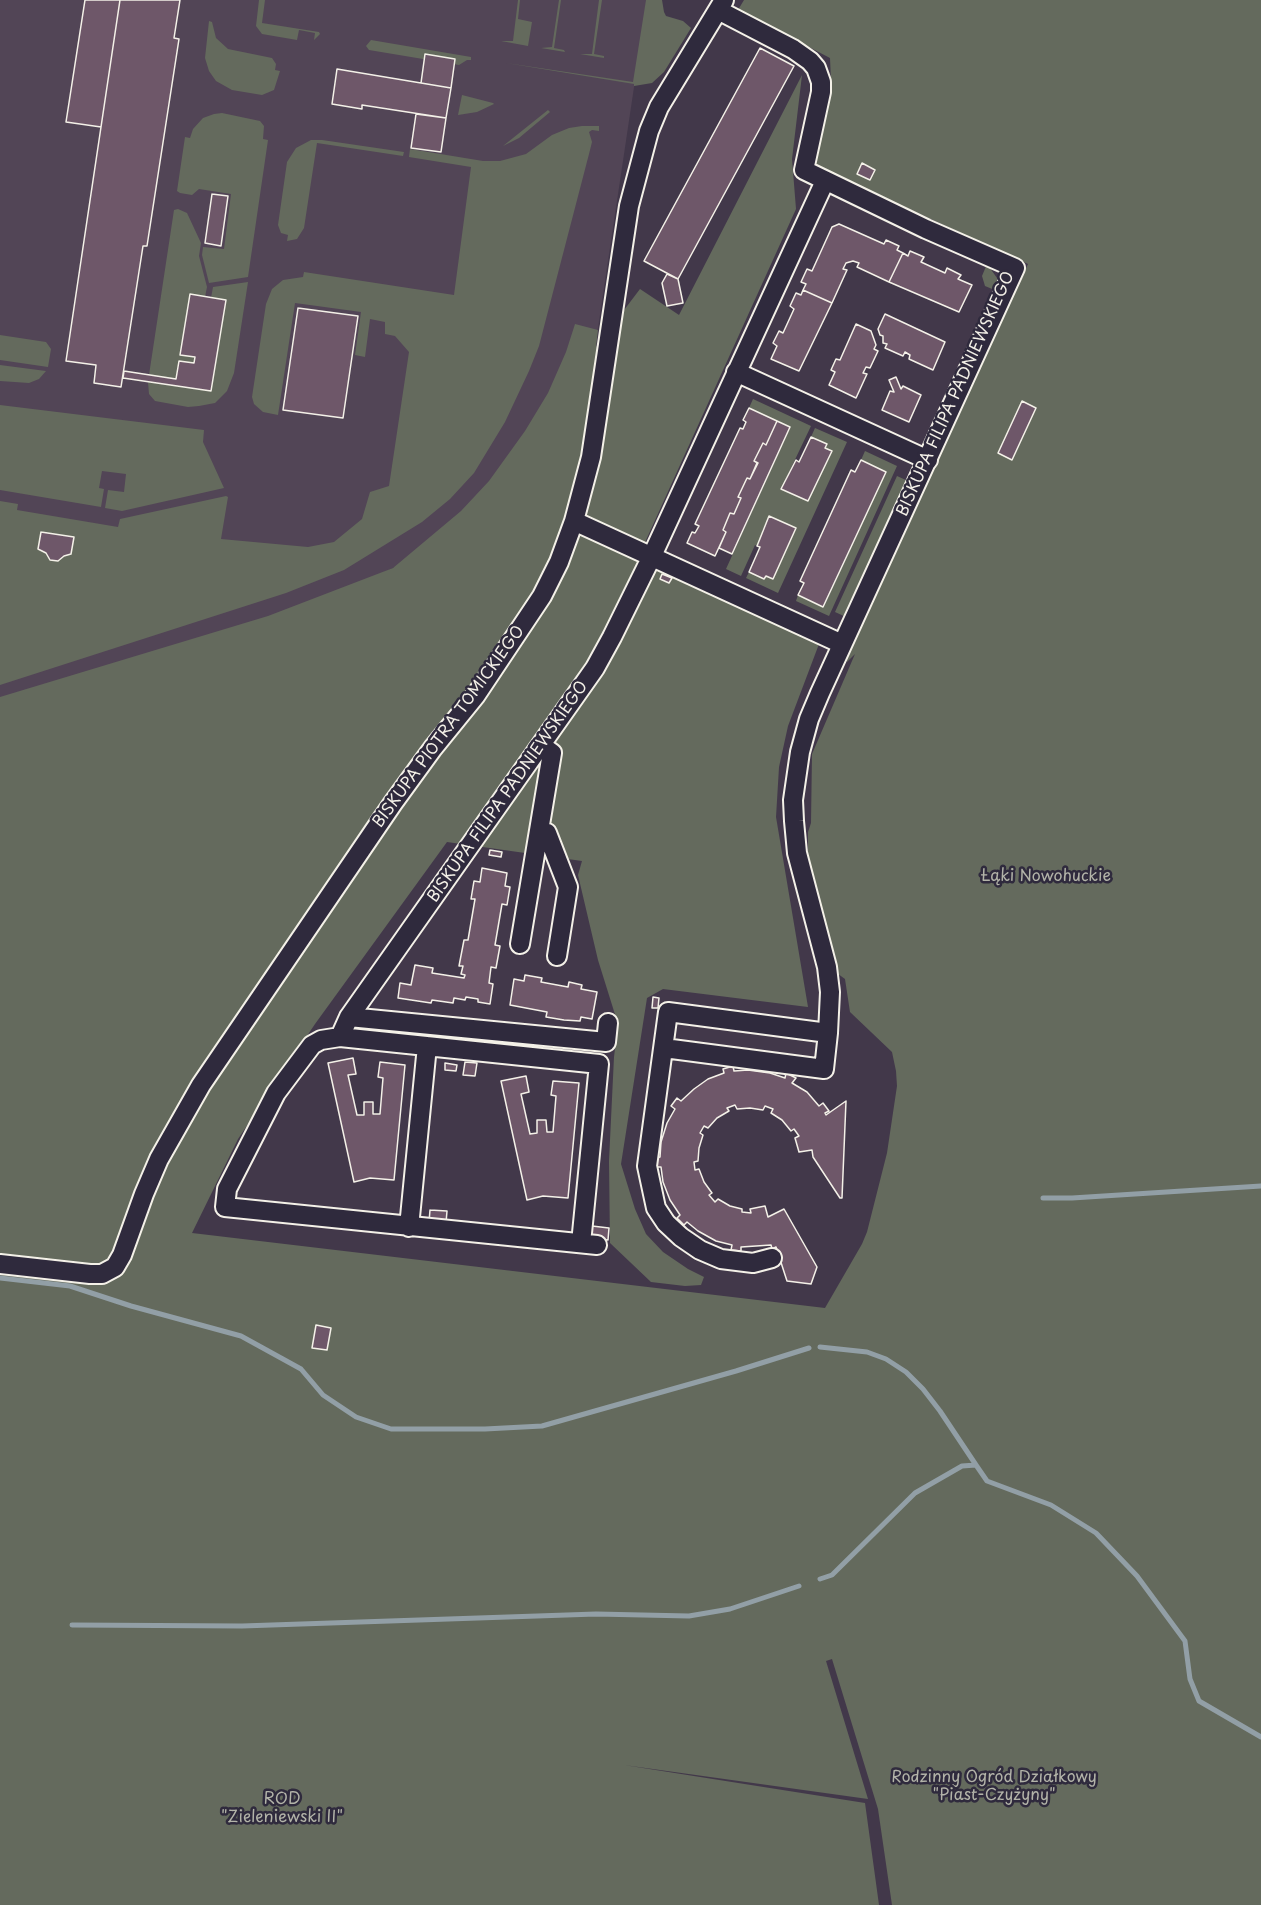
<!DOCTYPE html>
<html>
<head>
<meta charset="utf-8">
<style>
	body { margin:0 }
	canvas { display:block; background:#42384a }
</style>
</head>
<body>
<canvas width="1261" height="1905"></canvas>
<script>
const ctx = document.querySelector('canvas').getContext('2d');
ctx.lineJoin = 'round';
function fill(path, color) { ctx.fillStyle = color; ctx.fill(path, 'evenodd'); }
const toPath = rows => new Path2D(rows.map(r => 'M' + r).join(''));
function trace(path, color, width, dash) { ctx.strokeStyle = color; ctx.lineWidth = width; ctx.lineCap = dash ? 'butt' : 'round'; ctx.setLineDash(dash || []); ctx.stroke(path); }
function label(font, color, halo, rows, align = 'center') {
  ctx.font = font + ' "Playpen Sans",sans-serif'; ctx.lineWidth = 5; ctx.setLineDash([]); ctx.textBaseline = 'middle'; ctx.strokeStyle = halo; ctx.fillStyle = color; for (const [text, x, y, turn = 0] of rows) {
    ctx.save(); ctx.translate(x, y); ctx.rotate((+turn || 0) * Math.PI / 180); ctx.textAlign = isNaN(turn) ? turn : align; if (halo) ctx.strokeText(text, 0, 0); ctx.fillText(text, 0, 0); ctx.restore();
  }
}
const built = toPath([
	[0,0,647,0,595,348,518,511,0,747]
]);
const green = toPath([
	[259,0,265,0,262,23,319,32,320,34,314,40,315,33,299,30,297,40,262,34,256,26],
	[518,0,520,0,518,19,532,22,528,46,501,41,513,41],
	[559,0,561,0,554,48,564,50,565,52,541,48,552,47],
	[599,0,602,0,594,54,604,56,604,58,580,54,592,54],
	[646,0,662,0,664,12,666,16,683,21,691,28,664,72,652,83,634,86,634,84,506,63,633,82],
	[744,0,1261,0,1261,1905,892,1905,878,1809,832,1659,826,1661,868,1799,624,1765,865,1803,879,1905,0,1905,0,697,268,616,393,568,461,511,489,481,525,431,548,393,566,352,575,324,598,330,596,347,640,289,679,315,802,75,792,159,796,209,637,560,819,644,788,726,779,767,776,817,808,1007,663,989,647,998,621,1164,635,1209,646,1234,663,1252,688,1269,704,1277,701,1285,685,1286,651,1282,610,1243,609,1161,614,1057,618,1024,598,960,578,875,582,861,447,842,315,1024,238,1139,192,1233,825,1308,862,1244,867,1232,887,1153,897,1086,896,1071,892,1052,850,1012,845,979,834,971,808,867,808,832,811,823,812,754,855,654,847,662,845,656,1028,264,816,166,815,158,817,144,831,81,830,58,738,10],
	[209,21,212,22,216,38,228,49,272,58,276,64,275,70,280,71,274,90,262,95,232,90,216,81,209,71,205,58],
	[371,40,471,57,471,60,467,60,459,65,369,50,366,46],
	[462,95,493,103,494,104,477,112,458,115],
	[548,110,550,112,519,138,503,146],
	[222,113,260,121,264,126,263,139,268,140,248,277,209,283,202,255,203,247,224,249,231,194,199,189,192,195,180,193,177,191,185,137,190,138,193,129,203,118,214,114],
	[582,126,599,126,599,131,592,130,589,132,592,142,589,154,539,346,529,371,505,422,474,473,450,499,422,522,344,570,286,593,0,685,0,501,18,504,17,510,118,527,120,519,226,496,228,497,221,539,308,547,334,542,362,519,370,492,389,486,409,352,395,336,385,334,385,322,370,319,365,357,355,355,361,312,295,303,278,415,263,412,254,404,252,397,266,304,272,289,283,280,303,277,304,272,454,295,471,167,409,157,410,149,483,161,500,161,526,154,552,135,569,128],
	[311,140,322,140,404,152,403,156,317,143,304,228,297,239,287,241,288,235,281,233,278,225,287,162,296,148],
	[178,209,187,213,201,243,199,256,207,287,205,297,190,295,180,355,195,357,194,363,179,361,176,379,149,375,174,210],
	[987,264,997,278,997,291,985,286,982,276],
	[248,282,234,373,227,391,215,403,199,406,188,407,155,401,149,394,148,382,211,391,226,300,211,298,213,287],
	[0,335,46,342,51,349,48,367,0,360],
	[0,365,46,371,39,379,29,383,0,381],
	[753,399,811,426,781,489,808,501,832,451,825,448,826,444,811,437,815,428,847,442,778,593,746,578,749,572,764,579,766,576,773,579,796,528,769,516,762,531,763,532,757,546,755,545,741,576,726,569,790,428,749,408],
	[0,405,204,430,203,442,224,488,122,511,105,508,108,490,124,492,126,474,102,471,99,488,104,489,101,507,0,490],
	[865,451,897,466,829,616,796,601,798,595,824,606,886,472,861,460],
	[897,476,908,481,846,617,835,612]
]);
const stream = toPath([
	[1043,1198,1072,1198,1261,1186],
	[0,1278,70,1286,131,1306,241,1336,301,1369,323,1395,356,1417,391,1429,485,1429,542,1426,736,1371,809,1348],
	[820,1347,867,1352,886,1359,906,1372,923,1389,940,1411,976,1465],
	[820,1579,832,1575,915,1493,962,1466,976,1465,987,1481,1051,1505,1096,1533,1137,1576,1185,1641,1190,1679,1199,1701,1261,1737],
	[72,1625,242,1626,596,1614,689,1616,730,1609,799,1586]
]);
const building = toPath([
	[85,0,120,0,101,127,66,122,85,0],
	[120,0,180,0,174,38,179,39,147,246,143,246,121,387,94,383,96,365,66,361,120,0],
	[760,48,794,66,678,279,644,261,760,48],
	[425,54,455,59,451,88,421,83,425,54],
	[337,69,451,88,446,118,362,105,362,109,332,104,337,69],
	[416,114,446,118,441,152,411,148,416,114],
	[862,163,875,170,870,180,857,174,862,163],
	[212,194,228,196,221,246,205,243,212,194],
	[839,224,884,244,886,240,899,246,897,250,903,253,889,282,857,267,859,263,853,261,846,263,843,269,847,270,832,303,803,290,806,284,801,282,807,269,812,271,832,227,839,224],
	[910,251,924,257,921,262,945,273,947,268,961,275,958,279,972,285,959,312,889,282,903,253,908,256,910,251],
	[667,274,678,279,683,303,667,306,662,283,667,274],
	[803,290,832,303,799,371,771,359,777,346,773,343,779,331,783,333,794,309,790,306,796,293,801,295,803,290],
	[190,294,226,300,211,391,123,378,124,371,176,379,179,361,194,363,195,357,180,355,190,294],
	[298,308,358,316,343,418,283,410,298,308],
	[885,314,945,342,933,370,909,359,910,355,905,352,903,356,885,348,887,344,883,343,883,336,880,335,878,329,885,314],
	[856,324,871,331,876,345,874,349,878,351,870,368,866,367,863,373,867,374,856,398,829,385,835,372,831,370,836,359,840,360,856,324],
	[896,377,901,389,903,386,921,395,909,422,882,410,890,391,894,392,889,380,896,377],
	[1022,401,1036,408,1012,460,998,453,1022,401],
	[749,408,777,421,766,445,763,443,754,461,757,463,750,479,747,478,738,497,741,498,734,514,730,513,723,530,726,532,715,556,687,543,692,532,695,533,699,526,695,524,740,428,743,429,746,422,743,420,749,408],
	[777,421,790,427,732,554,719,548,726,532,723,530,730,513,734,514,741,498,738,497,747,478,750,479,758,463,754,461,763,443,766,445,777,421],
	[811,437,827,444,825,448,832,451,808,501,781,489,796,460,799,462,811,437],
	[861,460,886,472,823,607,798,595,804,583,800,581,851,470,855,472,861,460],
	[769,516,796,528,773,579,766,576,764,579,749,572,760,547,757,546,769,516],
	[41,532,74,537,71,554,64,556,58,561,50,560,46,553,38,549,41,532],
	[662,574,672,578,669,583,660,579,662,574],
	[490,850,502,852,501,857,489,855,490,850],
	[482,868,507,873,505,886,510,887,507,905,502,904,495,945,500,946,496,968,491,967,489,983,493,984,490,1004,478,1002,478,999,466,997,465,1000,454,998,453,1003,432,1000,431,1003,398,998,400,983,411,985,415,965,433,968,432,973,464,978,465,975,461,974,463,966,459,966,464,940,468,940,475,899,471,899,474,881,480,882,482,868],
	[525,975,542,978,541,982,568,987,569,982,582,985,581,989,597,992,592,1019,581,1017,580,1021,564,1020,546,1017,547,1012,510,1005,514,979,524,981,525,975],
	[653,997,659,998,658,1008,652,1008,653,997],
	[353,1058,356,1074,348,1075,357,1115,364,1115,364,1102,373,1102,373,1114,380,1114,383,1078,378,1077,380,1062,405,1065,394,1180,370,1178,354,1182,328,1063,353,1058],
	[465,1062,477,1063,475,1076,463,1075,465,1062],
	[445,1063,457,1065,456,1071,445,1070,445,1063],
	[733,1066,734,1071,748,1070,770,1073,785,1078,786,1073,796,1078,792,1083,807,1092,819,1106,823,1103,829,1111,825,1113,826,1115,846,1101,842,1198,840,1198,813,1157,812,1150,799,1152,795,1138,799,1136,794,1129,791,1131,782,1120,771,1113,773,1109,765,1106,763,1110,750,1108,737,1109,735,1105,727,1108,729,1111,717,1118,708,1128,704,1126,700,1133,703,1135,699,1148,698,1161,694,1162,695,1170,699,1169,704,1182,712,1193,709,1195,715,1202,718,1199,730,1206,742,1209,742,1212,751,1213,750,1209,765,1206,768,1217,784,1209,817,1267,811,1284,787,1281,776,1247,772,1249,771,1245,741,1247,741,1251,731,1250,732,1245,716,1241,698,1231,687,1222,684,1225,677,1218,680,1215,670,1200,663,1182,661,1167,656,1167,655,1158,660,1157,661,1142,667,1123,675,1109,671,1106,677,1098,681,1101,694,1089,708,1079,724,1073,723,1069,733,1066],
	[526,1076,529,1092,521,1094,530,1134,537,1133,537,1120,546,1120,547,1132,553,1132,556,1096,551,1095,553,1081,579,1083,568,1198,543,1196,527,1200,501,1081,526,1076],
	[430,1210,447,1211,446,1223,429,1222,430,1210],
	[592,1226,609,1228,608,1240,591,1238,592,1226],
	[316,1325,331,1328,327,1350,312,1348,316,1325]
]);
const street = toPath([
	[718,10,793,49,810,61,816,68,821,82,821,92,804,170,926,229,1015,268,820,693,809,719,800,752,793,800,794,821,797,853,827,967,830,992,828,1033,668,1012,647,1166,656,1208,666,1223,681,1237,700,1250,721,1259,753,1263,772,1258],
	[736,372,928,460],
	[574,521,842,644],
	[539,832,547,833,568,887,557,956],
	[520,944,552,753,541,745],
	[349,1017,606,1042,608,1023],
	[340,1037,599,1064,581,1243],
	[664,1048,824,1069,828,1033],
	[409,1227,427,1046],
	[597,1245,225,1207,227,1189,276,1093,312,1045,321,1040,340,1037,349,1017,595,668,612,637,651,558,825,181],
	[0,1264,90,1274,102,1274,115,1267,122,1255,144,1194,159,1159,201,1085,393,803,433,748,476,695,542,596,559,562,574,521,591,457,629,206,649,131,659,107,724,0]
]);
const streetNames = [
	["BISKUPA FILIPA PADNIEWSKIEGO",956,394,-66],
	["BISKUPA PIOTRA TOMICKIEGO",449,727,-54],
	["BISKUPA FILIPA PADNIEWSKIEGO",508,792,-55]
];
const parkNames = [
	["Łąki Nowohuckie",1046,877],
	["Rodzinny Ogród Działkowy",994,1778],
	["\"Piast-Czyżyny\"",994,1796],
	["ROD",282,1800],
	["\"Zieleniewski II\"",282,1818]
];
fill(built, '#524556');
fill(green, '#646a5d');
trace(stream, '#929fa6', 5);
fill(building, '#6e5769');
trace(building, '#f4f1e8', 1.5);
trace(street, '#f4f1e8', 22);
trace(street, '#2f2a3d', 18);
label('16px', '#f4f1e8', '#2f2a3d', streetNames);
label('16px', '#b3b4a9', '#2f2a3d', parkNames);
</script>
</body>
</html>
